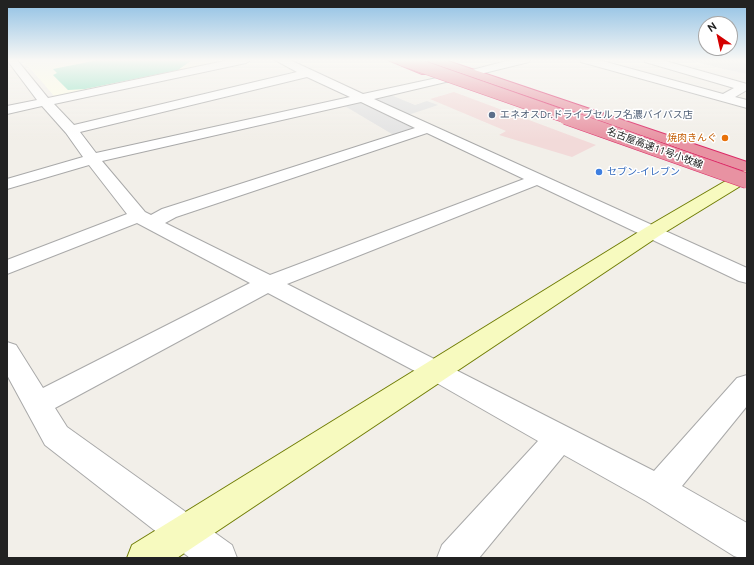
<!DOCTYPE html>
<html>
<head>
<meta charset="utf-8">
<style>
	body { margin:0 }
	#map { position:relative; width:754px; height:565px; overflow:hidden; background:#f2efe9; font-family:Ubuntu,sans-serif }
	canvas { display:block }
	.frame { position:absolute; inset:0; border:8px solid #222; pointer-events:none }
	.north { position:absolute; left:698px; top:16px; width:40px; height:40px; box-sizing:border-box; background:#fff; border:1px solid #a7a7a7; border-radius:50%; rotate:326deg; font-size:11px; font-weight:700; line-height:16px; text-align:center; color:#222 }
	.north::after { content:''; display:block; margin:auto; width:14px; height:18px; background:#d40000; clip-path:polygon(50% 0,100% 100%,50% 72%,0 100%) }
</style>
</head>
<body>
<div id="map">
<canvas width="754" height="565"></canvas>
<div class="frame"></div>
<div class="north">N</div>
</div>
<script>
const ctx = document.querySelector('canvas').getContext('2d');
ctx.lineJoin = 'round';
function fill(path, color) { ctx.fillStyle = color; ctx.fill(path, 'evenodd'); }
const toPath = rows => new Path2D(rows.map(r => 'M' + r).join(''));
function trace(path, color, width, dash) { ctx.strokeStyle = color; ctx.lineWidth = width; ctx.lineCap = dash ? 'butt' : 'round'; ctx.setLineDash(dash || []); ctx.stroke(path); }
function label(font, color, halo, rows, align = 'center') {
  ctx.font = font + ' Ubuntu,"Noto Sans JP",sans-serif'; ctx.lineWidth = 3; ctx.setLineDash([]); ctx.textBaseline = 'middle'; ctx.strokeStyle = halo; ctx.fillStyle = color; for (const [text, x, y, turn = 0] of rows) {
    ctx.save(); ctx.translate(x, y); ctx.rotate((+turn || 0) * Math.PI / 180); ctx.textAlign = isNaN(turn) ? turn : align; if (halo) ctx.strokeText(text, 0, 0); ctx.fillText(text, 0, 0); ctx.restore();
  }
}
const commercial = toPath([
	[454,92,596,145,572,157,499,135,506,131,430,99]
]);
const education = toPath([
	[23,60,211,60,216,63,55,97]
]);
const pitch = toPath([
	[98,60,192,60,178,70,85,89,68,90,53,75,57,73,53,69]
]);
const parking = toPath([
	[689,60,747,60,747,74,723,69],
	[391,95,415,105,427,101,438,105,408,115,374,100,375,98],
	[353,103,361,103,414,128,415,131,397,137,343,105]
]);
const street = toPath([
	[7,60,17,60,48,98,229,60,251,60,246,63,54,104,74,125,297,72,275,60,290,60,363,94,446,76,450,77,452,79,450,81,374,99,747,268,747,283,739,281,537,185,287,284,654,471,737,378,747,375,747,406,682,486,747,523,747,558,740,558,734,556,646,501,564,455,479,558,437,558,442,545,538,441,428,378,268,293,55,408,67,427,232,545,237,558,190,558,45,445,7,375,7,342,16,345,43,388,250,283,137,223,7,274,7,260,127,214,89,165,7,189,7,179,83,157,66,133,42,106,7,114,7,106,37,100,7,60],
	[307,77,350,97,96,153,80,132,307,77],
	[361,102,415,128,162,209,151,215,145,212,102,161,361,102],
	[427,133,524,179,270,275,165,223,176,217,427,133],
	[510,60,530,60,529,62,476,75,470,72,472,70,510,60],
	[580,60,599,60,723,94,734,88,645,62,644,60,662,60,747,84,747,90,735,97,747,100,747,108,581,62,580,60]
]);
const secondary = toPath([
	[747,170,747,182,659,236,177,558,127,558,132,545,645,228,741,172,747,170]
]);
const highway = toPath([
	[388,60,404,60,430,70,432,72,430,74,422,74,388,60],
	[428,60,445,60,747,162,747,172,429,62,428,60]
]);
const highwayBridgeFar1 = toPath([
	[403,60,569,118]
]);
const highwayBridge = toPath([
	[566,117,747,181]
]);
const markers = [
	[492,115,4,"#5c6f8a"],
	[725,138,4,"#e8710a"],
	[599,172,4,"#3f7fe0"]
];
const farServicenames = [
	["エネオスDr.ドライブセルフ名濃バイパス店",500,115]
];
const farFoodnames = [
	["焼肉きんぐ",717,138]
];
const farStreetnames = [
	["名古屋高速11号小牧線",655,148,20]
];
const farShopnames = [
	["セブン-イレブン",607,172]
];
fill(commercial, '#f2dad9');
fill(education, '#ffffe5');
fill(pitch, '#88e0be');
fill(parking, '#e2e2e2');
trace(street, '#a9a9a9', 2);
trace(secondary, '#707d05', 2);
trace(highway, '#dc2a67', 2);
fill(street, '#fff');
fill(secondary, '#f7fabf');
fill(highway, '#e892a2');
trace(highwayBridgeFar1, '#dc2a67', 13, []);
trace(highwayBridge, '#dc2a67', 16, []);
trace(highwayBridgeFar1, '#e892a2', 12);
trace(highwayBridge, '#e892a2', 15);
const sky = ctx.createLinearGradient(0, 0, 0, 140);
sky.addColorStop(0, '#8fc0e4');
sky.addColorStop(0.43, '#f9f8f5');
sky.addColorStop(1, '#f9f8f500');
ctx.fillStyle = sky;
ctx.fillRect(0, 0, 754, 140);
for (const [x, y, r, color] of markers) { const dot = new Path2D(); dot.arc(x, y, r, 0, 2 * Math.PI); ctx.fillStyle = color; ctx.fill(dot); trace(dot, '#fff', 1.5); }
label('10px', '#4e5e75', '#fff', farServicenames, 'left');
label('10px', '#c56008', '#fff', farFoodnames, 'right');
label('10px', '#222', '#fff', farStreetnames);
label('10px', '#366cbe', '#fff', farShopnames, 'left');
</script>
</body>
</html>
